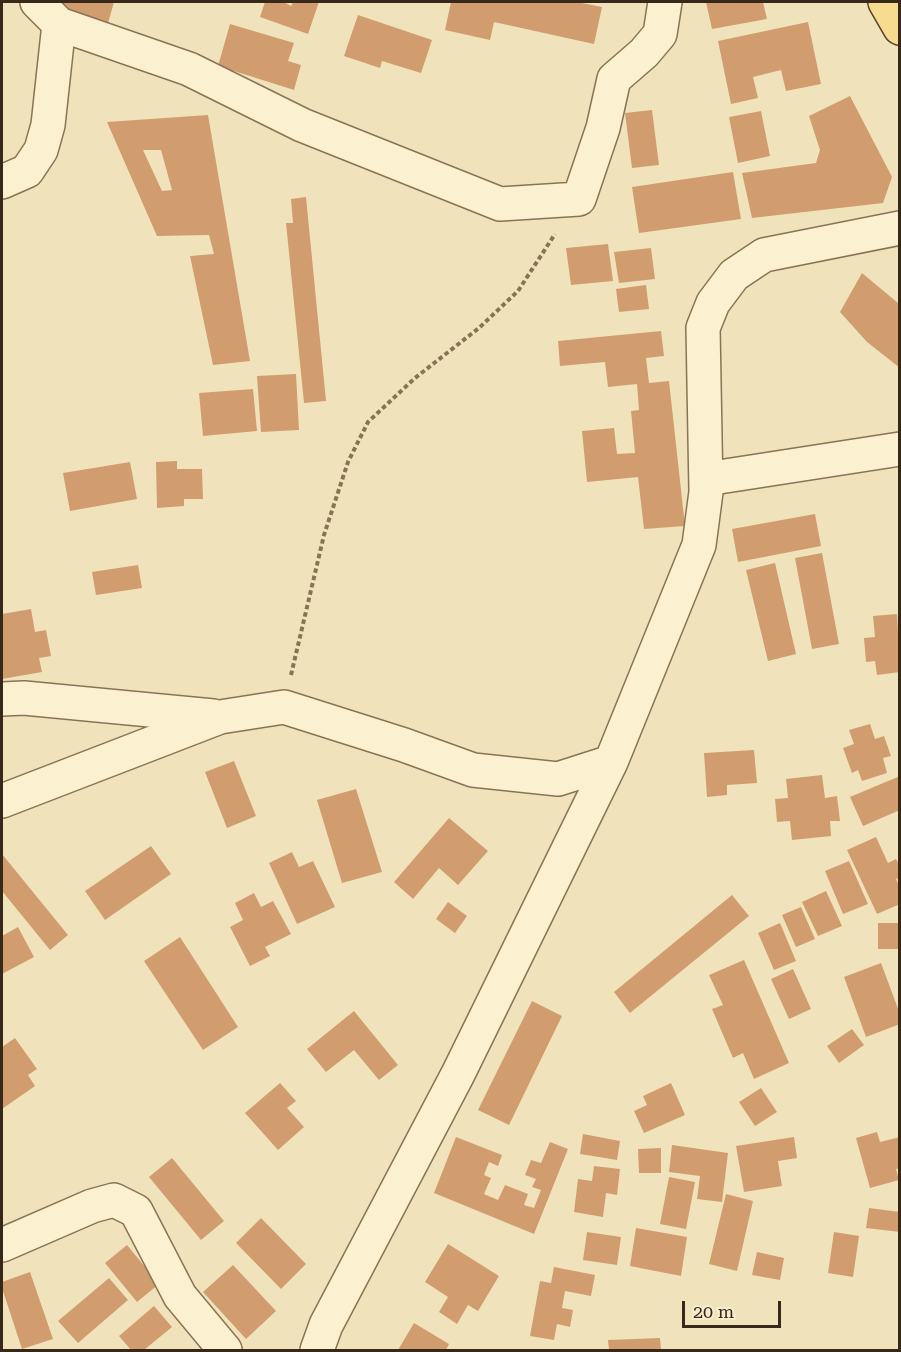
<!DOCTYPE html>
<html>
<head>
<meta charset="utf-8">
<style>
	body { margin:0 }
	#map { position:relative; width:901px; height:1352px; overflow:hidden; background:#f0e3bc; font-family:"Roboto Serif",serif }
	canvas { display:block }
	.frame { position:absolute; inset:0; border:3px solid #37291a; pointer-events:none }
	.scale { position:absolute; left:682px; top:1301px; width:99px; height:27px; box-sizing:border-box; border:3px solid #37291a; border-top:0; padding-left:8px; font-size:18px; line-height:21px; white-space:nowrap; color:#37291a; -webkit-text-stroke:4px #f7edcc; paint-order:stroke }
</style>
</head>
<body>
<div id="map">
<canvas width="901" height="1352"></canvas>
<div class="frame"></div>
<div class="scale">20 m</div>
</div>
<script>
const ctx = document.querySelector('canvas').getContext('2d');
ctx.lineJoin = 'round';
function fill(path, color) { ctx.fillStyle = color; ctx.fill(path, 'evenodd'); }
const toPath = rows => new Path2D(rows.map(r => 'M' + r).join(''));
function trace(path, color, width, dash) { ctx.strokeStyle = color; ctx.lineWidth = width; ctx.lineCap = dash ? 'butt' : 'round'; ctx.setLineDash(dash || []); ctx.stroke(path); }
const building = toPath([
	[56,2,114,2,107,27,76,16],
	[265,2,284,2,291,6,293,2,319,2,308,34,260,17],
	[451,2,577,2,602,7,594,44,494,22,490,40,445,30],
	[706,2,763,2,767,19,712,29],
	[358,15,432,40,421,73,382,61,380,68,344,56],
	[808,22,821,84,786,91,781,70,753,77,758,98,731,104,718,41],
	[230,24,294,43,288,61,301,65,294,90,218,66],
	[850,96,892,177,883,203,752,218,742,173,816,163,820,150,809,116],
	[652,110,659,165,632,168,625,113],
	[761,111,770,156,738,163,729,117],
	[208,115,250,361,213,365,190,256,214,254,209,235,157,236,107,122],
	[143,150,161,150,172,190,162,191],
	[733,172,741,219,639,233,632,187],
	[306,197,326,401,304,403,286,223,293,223,291,199],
	[608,244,613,281,571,285,566,248],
	[651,248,655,279,619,283,614,252],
	[862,273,898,303,900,298,900,368,867,342,840,312],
	[646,285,649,309,619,312,616,289],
	[661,331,664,356,646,358,649,383,669,381,685,526,644,529,638,477,587,482,582,431,614,428,617,454,635,453,631,411,639,410,637,384,608,387,605,362,560,366,558,341],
	[296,374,299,430,261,432,257,376],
	[253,389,257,431,203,436,199,393],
	[177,461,177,469,202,469,203,499,184,499,184,506,157,508,156,462],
	[130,462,137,499,70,511,63,473],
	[815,514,821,546,738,562,732,529],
	[822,553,839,644,812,649,795,558],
	[775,563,796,654,768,661,746,570],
	[138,565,142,588,96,595,92,572],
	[31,609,35,632,46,630,51,656,39,658,42,672,2,679,2,614],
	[897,614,900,672,877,675,875,661,866,662,864,638,875,637,873,616],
	[870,724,875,739,884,736,891,756,883,758,887,773,862,781,858,770,852,773,843,748,854,744,849,730],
	[754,750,757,783,727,785,727,795,707,797,704,753],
	[234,761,256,816,227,828,205,772],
	[822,775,825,798,837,796,840,821,830,821,831,836,792,840,790,821,777,822,775,799,788,798,786,779],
	[900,776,900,810,863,826,850,797],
	[356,789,382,872,342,883,317,800],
	[449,818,488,851,458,885,439,868,413,899,394,882],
	[876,837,888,863,896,859,900,866,900,878,896,879,900,888,900,904,877,914,847,850],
	[151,846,171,874,105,920,85,891],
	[292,852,299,867,313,861,335,907,297,924,269,863],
	[2,854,68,935,50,950,2,891],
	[849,861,868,904,843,914,825,871],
	[826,891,842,926,818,936,802,902],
	[254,893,261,907,273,901,291,934,265,947,270,956,250,966,230,927,243,920,235,903],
	[732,895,749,916,630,1013,614,992],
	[448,902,467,916,455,933,436,919],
	[801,907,815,939,796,947,782,915],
	[780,923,796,961,774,970,758,933],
	[878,923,900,923,900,949,878,949],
	[18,927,34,957,2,974,2,936],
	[180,937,238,1027,203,1050,144,961],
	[744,960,789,1063,754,1079,743,1053,733,1058,712,1009,723,1005,709,975],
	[881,963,900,1014,900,1024,866,1037,844,977],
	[793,969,811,1009,789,1019,771,979],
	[532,1001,562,1016,509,1125,478,1110],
	[354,1011,398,1065,379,1080,354,1050,326,1072,307,1049],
	[852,1029,864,1045,839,1063,827,1046],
	[15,1038,37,1069,28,1075,35,1086,2,1109,2,1047],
	[280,1083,296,1101,287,1108,304,1127,278,1150,245,1113],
	[671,1083,685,1115,644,1133,634,1111,647,1105,643,1096],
	[761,1088,777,1112,755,1126,739,1102],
	[877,1132,880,1142,900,1137,900,1168,896,1169,899,1180,870,1188,856,1138],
	[583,1134,620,1141,617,1160,580,1154],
	[456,1137,502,1155,498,1166,489,1162,484,1175,491,1178,484,1194,498,1200,505,1185,528,1194,524,1205,534,1208,541,1190,532,1187,536,1179,525,1175,531,1160,541,1163,550,1142,568,1149,534,1234,434,1193],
	[794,1137,797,1158,778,1161,782,1186,744,1192,736,1146],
	[672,1145,728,1153,722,1202,697,1199,700,1176,669,1172],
	[661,1148,661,1173,639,1173,638,1149],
	[172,1158,224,1221,201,1240,149,1177],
	[594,1166,620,1169,617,1195,606,1193,603,1217,574,1212,578,1179,592,1181],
	[669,1177,695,1182,686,1229,660,1224],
	[726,1194,753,1201,737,1271,709,1264],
	[869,1208,900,1212,900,1232,866,1228],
	[261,1218,306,1264,281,1289,236,1243],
	[636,1228,687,1237,681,1276,630,1266],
	[587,1232,621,1237,617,1265,583,1260],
	[834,1232,859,1236,853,1277,828,1273],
	[448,1244,499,1276,478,1311,468,1305,457,1324,439,1312,448,1297,425,1282],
	[127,1245,159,1284,137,1302,105,1263],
	[757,1252,784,1258,780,1280,752,1275],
	[233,1265,276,1311,246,1339,203,1292],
	[554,1267,595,1275,591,1296,565,1291,562,1308,573,1310,570,1327,557,1324,554,1340,530,1336,540,1281,551,1283],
	[30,1272,53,1339,22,1349,2,1288,2,1282],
	[109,1278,128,1300,78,1343,58,1321],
	[154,1306,172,1327,144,1350,131,1350,119,1336],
	[414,1323,449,1344,446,1350,398,1350],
	[660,1338,661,1350,609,1350,608,1340]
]);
const path = toPath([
	[291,675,324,535,348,462,368,422,415,378,479,328,518,291,555,234]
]);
const minor = toPath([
	[37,2,59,24,189,69,302,125,500,204,579,199,603,128,614,79,644,53,660,34,665,2],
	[2,182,27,171,41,150,48,125,59,24],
	[706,479,900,449],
	[2,699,24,698,213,716],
	[2,801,220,717,284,707,404,745,473,770,558,779,611,762,699,545,706,492,703,328,713,303,734,275,764,255,900,228],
	[2,1245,92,1206,114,1200,136,1211,180,1296,225,1350],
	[317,1350,326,1325,458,1074,611,762]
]);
const major = toPath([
	[885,2,900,28]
]);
fill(building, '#d19d6f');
trace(minor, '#897355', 36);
trace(major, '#55402a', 36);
trace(path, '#897355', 4, [4.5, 3]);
trace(minor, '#fbf0cf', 33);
trace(major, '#f7dc90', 33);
</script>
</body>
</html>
